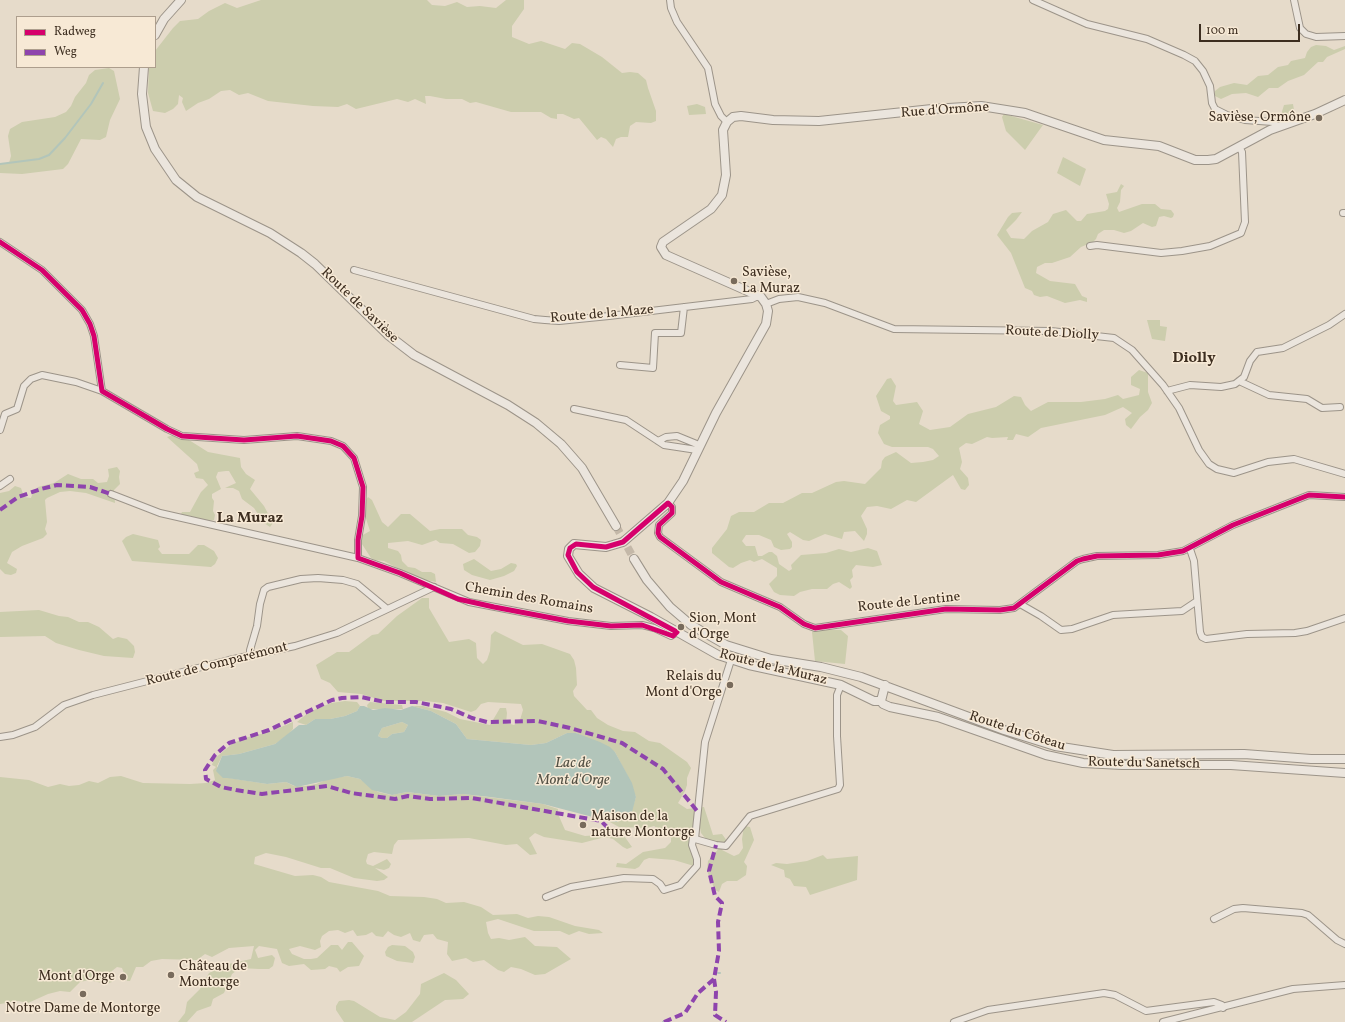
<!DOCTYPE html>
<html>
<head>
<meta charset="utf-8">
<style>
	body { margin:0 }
	#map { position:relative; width:1345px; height:1022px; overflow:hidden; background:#e6dbca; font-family:Vollkorn,serif }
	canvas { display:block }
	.legend { position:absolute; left:16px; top:16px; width:140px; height:52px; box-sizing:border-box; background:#f7e9d5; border:1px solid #ad9e8d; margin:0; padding:5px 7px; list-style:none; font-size:12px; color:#3d2e20 }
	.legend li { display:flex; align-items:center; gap:8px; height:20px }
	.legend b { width:20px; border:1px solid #ad9e8d }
	.scale { position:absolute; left:1199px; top:24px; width:101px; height:18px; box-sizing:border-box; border:2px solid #3d2e20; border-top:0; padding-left:5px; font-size:12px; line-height:14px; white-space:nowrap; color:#3d2e20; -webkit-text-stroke:3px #f7e9d5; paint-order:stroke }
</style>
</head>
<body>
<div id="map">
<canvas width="1345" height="1022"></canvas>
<ul class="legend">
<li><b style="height:5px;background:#d6006c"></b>Radweg</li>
<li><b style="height:5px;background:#8e44ad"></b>Weg</li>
</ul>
<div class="scale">100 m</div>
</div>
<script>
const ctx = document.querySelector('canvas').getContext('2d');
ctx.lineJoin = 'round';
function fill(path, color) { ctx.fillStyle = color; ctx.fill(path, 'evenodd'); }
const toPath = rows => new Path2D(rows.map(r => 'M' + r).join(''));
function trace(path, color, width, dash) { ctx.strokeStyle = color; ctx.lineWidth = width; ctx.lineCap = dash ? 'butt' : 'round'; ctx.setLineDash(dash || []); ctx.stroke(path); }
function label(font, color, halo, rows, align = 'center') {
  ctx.font = font + ' Vollkorn,serif'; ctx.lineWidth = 3; ctx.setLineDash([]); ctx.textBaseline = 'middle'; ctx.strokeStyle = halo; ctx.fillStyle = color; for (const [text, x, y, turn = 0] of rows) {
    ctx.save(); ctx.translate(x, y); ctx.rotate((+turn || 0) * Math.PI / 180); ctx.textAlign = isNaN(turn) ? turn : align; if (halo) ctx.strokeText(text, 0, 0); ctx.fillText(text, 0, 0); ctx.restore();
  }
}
const green = toPath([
	[261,0,427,0,432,5,445,6,457,2,467,7,480,6,496,8,506,0,524,0,524,9,512,26,512,37,529,44,541,41,565,49,572,43,580,44,602,57,622,73,630,72,638,73,646,80,648,88,656,111,656,121,651,123,636,122,630,126,628,137,621,137,616,139,613,147,606,139,601,137,597,140,579,118,574,119,563,114,557,114,557,119,551,118,541,112,511,112,476,102,470,103,462,99,446,99,430,96,425,96,426,104,415,99,408,102,397,99,356,109,347,104,338,107,313,106,268,101,248,93,239,95,230,90,221,91,209,99,198,103,186,111,182,102,183,98,179,95,178,104,173,109,165,113,153,111,148,93,149,67,155,67,155,51,173,28,180,21,198,19,209,11,225,3,237,8],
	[1316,45,1326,46,1334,50,1345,46,1345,49,1327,57,1323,62,1318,62,1304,75,1288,81,1278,88,1269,88,1258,97,1246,93,1232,94,1221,99,1215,96,1215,91,1220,87,1234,83,1247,85,1258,76,1268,75,1278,67,1288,65,1291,61,1305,58,1307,52,1311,47],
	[109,68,114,71,120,99,110,120,106,137,100,140,81,139,68,164,63,169,22,174,0,173,0,163,9,163,11,156,8,136,10,129,22,122,55,117,66,112,71,106,75,97,86,83,89,75,95,70],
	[697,104,705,107,706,114,689,115,687,106],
	[1293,104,1295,116,1280,118,1284,105],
	[1004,114,1043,125,1025,150,1006,131,1002,117],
	[1063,157,1086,169,1080,186,1057,173],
	[1121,184,1124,186,1121,190,1120,202,1117,208,1119,212,1142,204,1155,204,1161,209,1171,210,1174,214,1173,217,1171,218,1164,216,1159,217,1156,226,1152,227,1143,223,1131,231,1124,233,1114,230,1104,230,1098,234,1096,239,1093,242,1081,247,1070,257,1052,263,1045,263,1037,267,1036,273,1050,281,1075,284,1082,296,1087,298,1087,302,1080,300,1065,303,1047,296,1040,297,1034,295,1032,291,1025,288,1011,253,997,235,1008,217,1012,213,1022,212,1016,220,1006,230,1011,238,1024,239,1032,231,1048,222,1053,214,1066,210,1077,221,1081,221,1087,214,1105,211,1108,209,1109,204,1106,194,1117,192],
	[1147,320,1160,320,1160,326,1167,327,1165,341,1152,339],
	[1139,370,1148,373,1148,392,1152,403,1148,410,1140,417,1131,429,1126,425,1125,419,1132,413,1123,407,1105,415,1041,428,1028,437,1016,434,1013,440,1007,440,1008,437,992,438,987,437,972,444,966,443,959,448,962,462,960,469,968,478,969,485,965,490,961,489,953,475,916,502,907,500,891,509,877,506,867,507,861,516,867,529,867,534,864,541,855,531,844,532,842,539,825,534,809,541,803,540,790,532,787,534,792,542,792,547,790,549,781,550,774,547,771,540,759,535,746,535,742,541,746,546,755,546,758,556,762,556,769,552,772,552,777,556,779,564,789,571,792,569,791,565,801,555,826,553,839,549,851,552,868,548,877,551,882,565,873,567,856,565,852,570,853,577,850,580,852,587,850,589,839,582,833,584,827,589,812,589,800,592,794,596,780,595,774,592,769,584,777,576,777,568,762,559,754,562,750,560,741,563,733,568,729,567,712,553,712,548,727,529,731,516,739,512,754,512,769,503,783,503,802,493,812,493,836,482,844,481,865,484,881,468,882,461,885,457,896,452,911,463,923,462,933,460,939,456,933,449,928,447,892,447,884,444,878,433,880,425,890,419,890,416,881,411,876,396,887,379,891,378,896,386,893,401,896,405,917,402,923,411,919,424,930,430,950,427,968,414,996,407,1014,396,1021,397,1025,405,1031,411,1048,402,1081,402,1105,399,1118,395,1123,399,1139,395,1140,389,1131,385,1131,377],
	[173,435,189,440,208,452,240,458,241,467,246,474,255,480,250,489,264,506,273,523,270,527,264,523,254,508,242,499,239,491,233,488,225,488,236,483,229,471,226,471,218,472,216,477,221,489,212,494,212,498,214,501,213,511,215,515,214,520,209,521,194,519,181,514,182,512,190,512,201,492,208,485,203,479,196,478,194,473,199,471,197,464,167,437],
	[117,467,120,471,119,477,120,484,114,490,115,503,86,493,70,491,60,492,47,498,45,500,47,522,45,529,47,534,43,538,22,546,12,552,7,563,17,569,16,573,11,575,5,574,0,569,0,493,9,491,15,486,21,488,24,497,31,498,33,492,38,487,54,483,68,474,81,479,93,479,98,483,107,482,109,476,108,469],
	[368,497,372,500,382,522,388,527,401,514,410,514,430,531,440,529,462,529,468,535,477,537,481,540,480,546,475,552,469,553,453,544,440,543,436,540,422,545,408,541,388,543,388,548,398,551,401,555,402,561,408,567,415,568,422,572,431,572,435,574,436,582,416,578,384,561,375,560,371,558,360,541,361,536,370,531,362,506],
	[133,534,158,540,160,547,158,549,162,554,189,554,198,545,204,545,214,551,218,558,215,564,211,567,132,561,122,541,126,537],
	[474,559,491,571,501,569,511,563,516,564,517,566,514,571,504,576,490,580,472,575,464,570,463,564],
	[422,598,429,598,429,608,449,642,469,639,476,643,477,658,483,664,487,660,490,651,491,635,495,631,523,645,542,644,570,654,574,660,576,668,577,685,573,691,574,696,587,710,591,710,597,718,608,725,623,731,635,732,649,741,660,743,687,762,691,768,687,778,687,785,685,791,678,803,687,809,704,807,713,835,722,834,727,841,722,850,734,856,739,854,743,848,742,839,744,826,750,827,754,840,744,862,747,866,746,875,737,881,727,881,722,884,719,892,715,890,707,871,708,861,720,847,717,842,712,842,705,838,701,833,700,828,696,827,692,829,696,858,694,866,674,860,649,858,644,860,639,867,635,869,616,867,617,863,626,864,643,852,665,848,671,842,671,838,654,826,647,828,619,827,608,821,617,822,631,812,636,797,627,775,615,752,576,733,567,733,546,743,531,745,467,739,456,724,431,711,412,706,423,706,446,712,460,719,490,725,500,708,506,708,507,713,506,723,514,725,520,720,523,710,521,704,488,702,481,704,476,710,471,712,443,703,425,701,384,701,361,694,338,692,330,683,321,679,316,665,337,652,349,652,372,635,378,634,397,616],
	[39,610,59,616,68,617,79,622,88,622,99,627,113,639,118,637,127,639,134,646,135,652,133,658,104,656,79,650,56,643,45,636,0,637,0,612],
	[815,630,841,630,848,636,845,664,815,661,812,632],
	[345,701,357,702,360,706,357,711,345,716,330,719,315,719,306,725,297,722,309,712,331,703],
	[370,702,402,705,403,709,368,709,367,705],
	[293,722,293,729,287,736,275,744,239,754,222,756,217,766,223,777,267,784,286,782,294,786,305,786,316,784,328,779,347,776,360,779,378,792,391,795,407,792,439,796,463,794,543,804,558,809,558,814,565,830,585,836,599,835,606,830,614,830,622,833,632,847,627,849,623,847,613,839,605,837,582,843,544,837,535,833,529,838,537,854,530,855,517,844,506,845,469,838,398,840,394,845,392,854,374,852,368,854,366,861,367,864,373,866,387,859,391,864,389,868,384,870,375,868,388,877,384,880,377,881,354,878,330,868,321,868,286,857,266,853,255,857,254,864,295,876,313,875,321,877,329,882,378,891,390,896,424,897,437,899,446,903,464,902,481,907,493,915,517,914,528,918,538,916,549,917,575,926,599,930,603,933,589,934,579,931,569,935,560,931,534,931,498,919,486,922,488,933,491,939,499,938,509,940,525,937,535,946,557,947,571,959,545,974,535,975,521,969,511,967,504,972,498,970,484,960,473,962,466,958,452,961,447,954,448,942,437,939,433,934,424,935,420,942,413,940,410,933,401,937,394,935,388,931,383,937,376,936,372,932,366,935,357,936,353,930,345,933,338,930,329,931,322,936,320,941,321,947,315,950,300,946,289,949,292,954,304,959,311,959,317,958,331,945,338,945,342,950,348,942,352,942,364,956,359,966,348,967,340,972,337,968,329,966,325,969,311,970,304,964,289,966,282,963,277,949,259,946,255,950,258,958,272,955,275,958,273,966,269,969,259,969,240,968,232,974,224,993,213,999,211,1006,197,1011,187,1022,178,1022,185,1013,187,1002,200,989,209,973,224,965,251,959,254,946,229,948,212,957,205,954,197,960,162,959,151,961,143,967,136,967,130,981,127,981,122,968,117,967,112,971,112,982,106,984,89,980,80,982,70,992,60,991,48,994,28,1003,18,1001,0,1004,0,777,29,780,48,787,60,784,69,786,79,785,89,781,98,783,110,777,121,776,143,783,190,784,206,783,215,780,213,770,216,767,212,765,214,759,232,744,244,738,269,732],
	[402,722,408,725,404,732,392,734,387,738,382,738,378,736,382,728],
	[823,855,827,859,858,856,857,880,810,895,806,887,794,886,790,879,785,877,784,870,771,865,776,863,787,864,807,861],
	[392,945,405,946,413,952,415,957,413,963,397,961,386,956,385,952,388,947],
	[444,973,456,980,469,994,463,999,445,1000,412,1022,344,1022,336,1010,336,1006,339,1001,349,1000,354,1001,380,1017,395,1020,406,1012,420,994,421,984]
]);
const water = toPath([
	[360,706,364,706,373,710,385,708,401,710,412,706,431,711,456,724,467,739,531,745,546,743,567,733,576,733,600,742,610,747,615,752,632,783,636,797,632,812,617,822,608,821,543,804,490,797,463,794,439,796,407,792,392,795,372,790,360,779,347,776,297,787,286,782,267,784,227,778,223,778,216,771,222,756,239,754,275,744,299,725,306,725,315,719,330,719,345,716,357,711],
	[402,722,408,725,404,732,392,734,387,738,382,738,378,736,382,728]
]);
const stream = toPath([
	[0,164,39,159,49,155,65,138,91,104,103,83],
	[718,973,720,973],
	[663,1022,665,1021]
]);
const tertiaryTunnel = toPath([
	[616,526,634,559]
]);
const minor = toPath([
	[670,0,671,8,677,22,708,68,715,104,721,116,727,122],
	[1033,0,1087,24,1147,39,1184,55,1195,61,1203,71,1210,86,1212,103,1215,109,1227,115,1245,120,1273,122,1278,127],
	[1294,0,1300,28,1306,34,1316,37,1345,36],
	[1343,213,1345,213],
	[0,242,42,270,82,310,90,324,94,336,102,391],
	[1090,246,1097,245,1161,253,1182,251,1210,246,1241,233,1245,222,1242,152,1239,147],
	[354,270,534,319,545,320,559,321,609,316,752,299,758,296],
	[766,304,779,299,798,297,825,303,894,329,1051,331,1114,338,1132,350,1163,385,1179,408,1199,450,1209,464,1217,469,1234,473,1268,462,1294,459,1345,474],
	[620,365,653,368,655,333,681,333,684,307],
	[1239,381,1269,395,1307,399,1322,408,1340,407],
	[1167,391,1190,385,1221,387,1235,384,1244,377,1250,361,1257,352,1283,348,1329,325,1345,314],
	[574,409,626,420,664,445,697,450],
	[0,430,5,414,17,409,24,386,31,379,42,375,76,382,102,391,167,429,182,436,244,440,297,436,331,441,343,446,354,458,363,487,362,516,358,540,358,558],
	[658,441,666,437,677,436,699,445],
	[0,486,10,479],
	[111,494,160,513,358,558,400,573,469,602,568,621,611,626,642,625,654,628,671,636,677,632],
	[668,503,672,507,672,513,659,525,658,533,660,537,721,582,780,607,804,624,815,628,946,609,1000,610,1014,608,1077,561,1083,559,1097,556,1158,555,1183,551,1233,525,1309,495,1345,497],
	[1190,549,1194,561,1200,632,1202,637,1206,639,1247,634,1295,633,1307,631,1345,618],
	[1020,604,1041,616,1061,630,1072,629,1113,615,1182,611,1197,601],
	[250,656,250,650,257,626,260,604,264,590,268,587,301,579,318,578,343,580,357,584,386,608],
	[731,660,705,742,695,839,716,845,726,846,750,816,838,789,840,785,837,736,837,695,841,685],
	[0,737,13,735,35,727,64,705,93,695,229,660,295,646,337,633,434,587],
	[546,897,571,887,624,878,653,879,660,884,664,890,680,885,697,866,697,859,692,845,693,838],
	[1214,919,1234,909,1243,908,1302,913,1308,915,1337,940,1345,944],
	[954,1022,988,1010,1104,993,1115,995,1146,1011,1214,1002,1222,1005,1223,1008],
	[1163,1022,1293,989,1345,985]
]);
const tertiary = toPath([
	[155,35,164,19,181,0],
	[144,67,142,94,146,127,155,149,176,180,197,197,270,233,301,253,315,264,388,335,414,355,508,405,536,423,561,444,582,468,616,526],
	[634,559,647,580,670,607,691,625,726,645,771,659,821,667,861,677,1004,730,1055,746,1113,755,1244,754,1311,759,1345,759],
	[881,701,874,701,841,685,749,665,718,655,651,617,594,588,579,574,568,556,569,549,574,544,606,547,623,542,668,503,683,481,716,413,766,324,768,311,766,304,761,297,666,255,661,247,663,242,711,209,722,195,726,175,723,130,727,122,733,117,741,116,773,120,819,121,932,109,981,106,1025,113,1104,140,1159,146,1195,160,1208,160,1216,159,1270,130,1315,114,1345,100],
	[881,701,883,704,890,707,938,717,1046,755,1083,763,1122,765,1231,765,1345,773],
	[881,701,885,685]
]);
const quiet = toPath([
	[0,510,18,497,41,489,57,485,90,487,111,494],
	[608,828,601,821,472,798,430,799,408,796,395,799,351,793,327,786,262,794,236,790,221,787,206,779,205,770,215,755,229,743,269,730,332,700,342,698,361,697,385,702,416,702,451,709,472,718,487,722,538,721,570,728,622,743,663,769,698,812],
	[714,979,716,992,715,1015,726,1022],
	[664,1022,685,1013,698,993,714,979,719,951,718,922,722,903,715,896,709,871,716,845]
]);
const cycleway = toPath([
	[0,242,42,270,82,310,90,324,94,336,102,391,167,429,182,436,244,440,297,436,331,441,343,446,354,458,363,487,362,516,358,540,358,558,400,573,458,599,494,607,568,621,611,626,642,625,673,636,677,632,593,587,577,572,568,555,570,548,576,544,606,547,623,542,668,503,672,507,672,513,659,525,658,533,660,537,721,582,780,607,804,624,815,628,946,609,1000,610,1014,608,1077,561,1083,559,1097,556,1158,555,1183,551,1233,525,1309,495,1345,497]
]);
const markers = [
	[1319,118,4,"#786b5c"],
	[734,281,4,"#786b5c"],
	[681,627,4,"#786b5c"],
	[730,685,4,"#786b5c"],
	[583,825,4,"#786b5c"],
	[171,975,4,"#786b5c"],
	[123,977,4,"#786b5c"],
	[83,994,4,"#786b5c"]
];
const streetNames = [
	["Rue d'Ormône",945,111,-4],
	["Route de Savièse",359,306,44],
	["Route de la Maze",602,315,-5],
	["Route de Diolly",1052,334,3],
	["Chemin des Romains",529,599,10],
	["Route de Lentine",909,603,-6],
	["Route de Comparémont",217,665,-14],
	["Route de la Muraz",773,668,14],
	["Route du Côteau",1017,732,18],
	["Route du Sanetsch",1144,764,1]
];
const poiNames = [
	["Savièse, Ormône",1311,118,"right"],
	["Savièse,",742,273],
	["La Muraz",742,289],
	["Sion, Mont",689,619],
	["d'Orge",689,635],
	["Relais du",722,677,"right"],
	["Mont d'Orge",722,693,"right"],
	["Maison de la",591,817],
	["nature Montorge",591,833],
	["Château de",179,967],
	["Montorge",179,983],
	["Mont d'Orge",115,977,"right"],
	["Notre Dame de Montorge",83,1009,"center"]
];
const neighbourhoodNames = [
	["Diolly",1194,359],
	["La Muraz",250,519]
];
const waterNames = [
	["Lac de",573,764],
	["Mont d'Orge",573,781]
];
fill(green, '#cccdad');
fill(water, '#b2c5ba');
trace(stream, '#b2c5ba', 2);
trace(tertiaryTunnel, '#c4b8a8', 8, [8, 4]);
trace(minor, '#9c9489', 8);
trace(tertiary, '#9c9489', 10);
trace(minor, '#ebe5dd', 6);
trace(tertiary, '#ebe5dd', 8);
trace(quiet, '#8e44ad', 4, [8, 4]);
trace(cycleway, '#d6006c', 5);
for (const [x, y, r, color] of markers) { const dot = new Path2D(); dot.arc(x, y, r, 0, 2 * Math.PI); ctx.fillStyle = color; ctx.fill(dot); trace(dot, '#f7e9d5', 1.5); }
label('14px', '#3d2e20', '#f7e9d5', streetNames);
label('14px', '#3d2e20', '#f7e9d5', poiNames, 'left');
label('bold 15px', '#3d2e20', '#f7e9d5', neighbourhoodNames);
label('italic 15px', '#545145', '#f7e9d5', waterNames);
</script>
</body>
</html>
